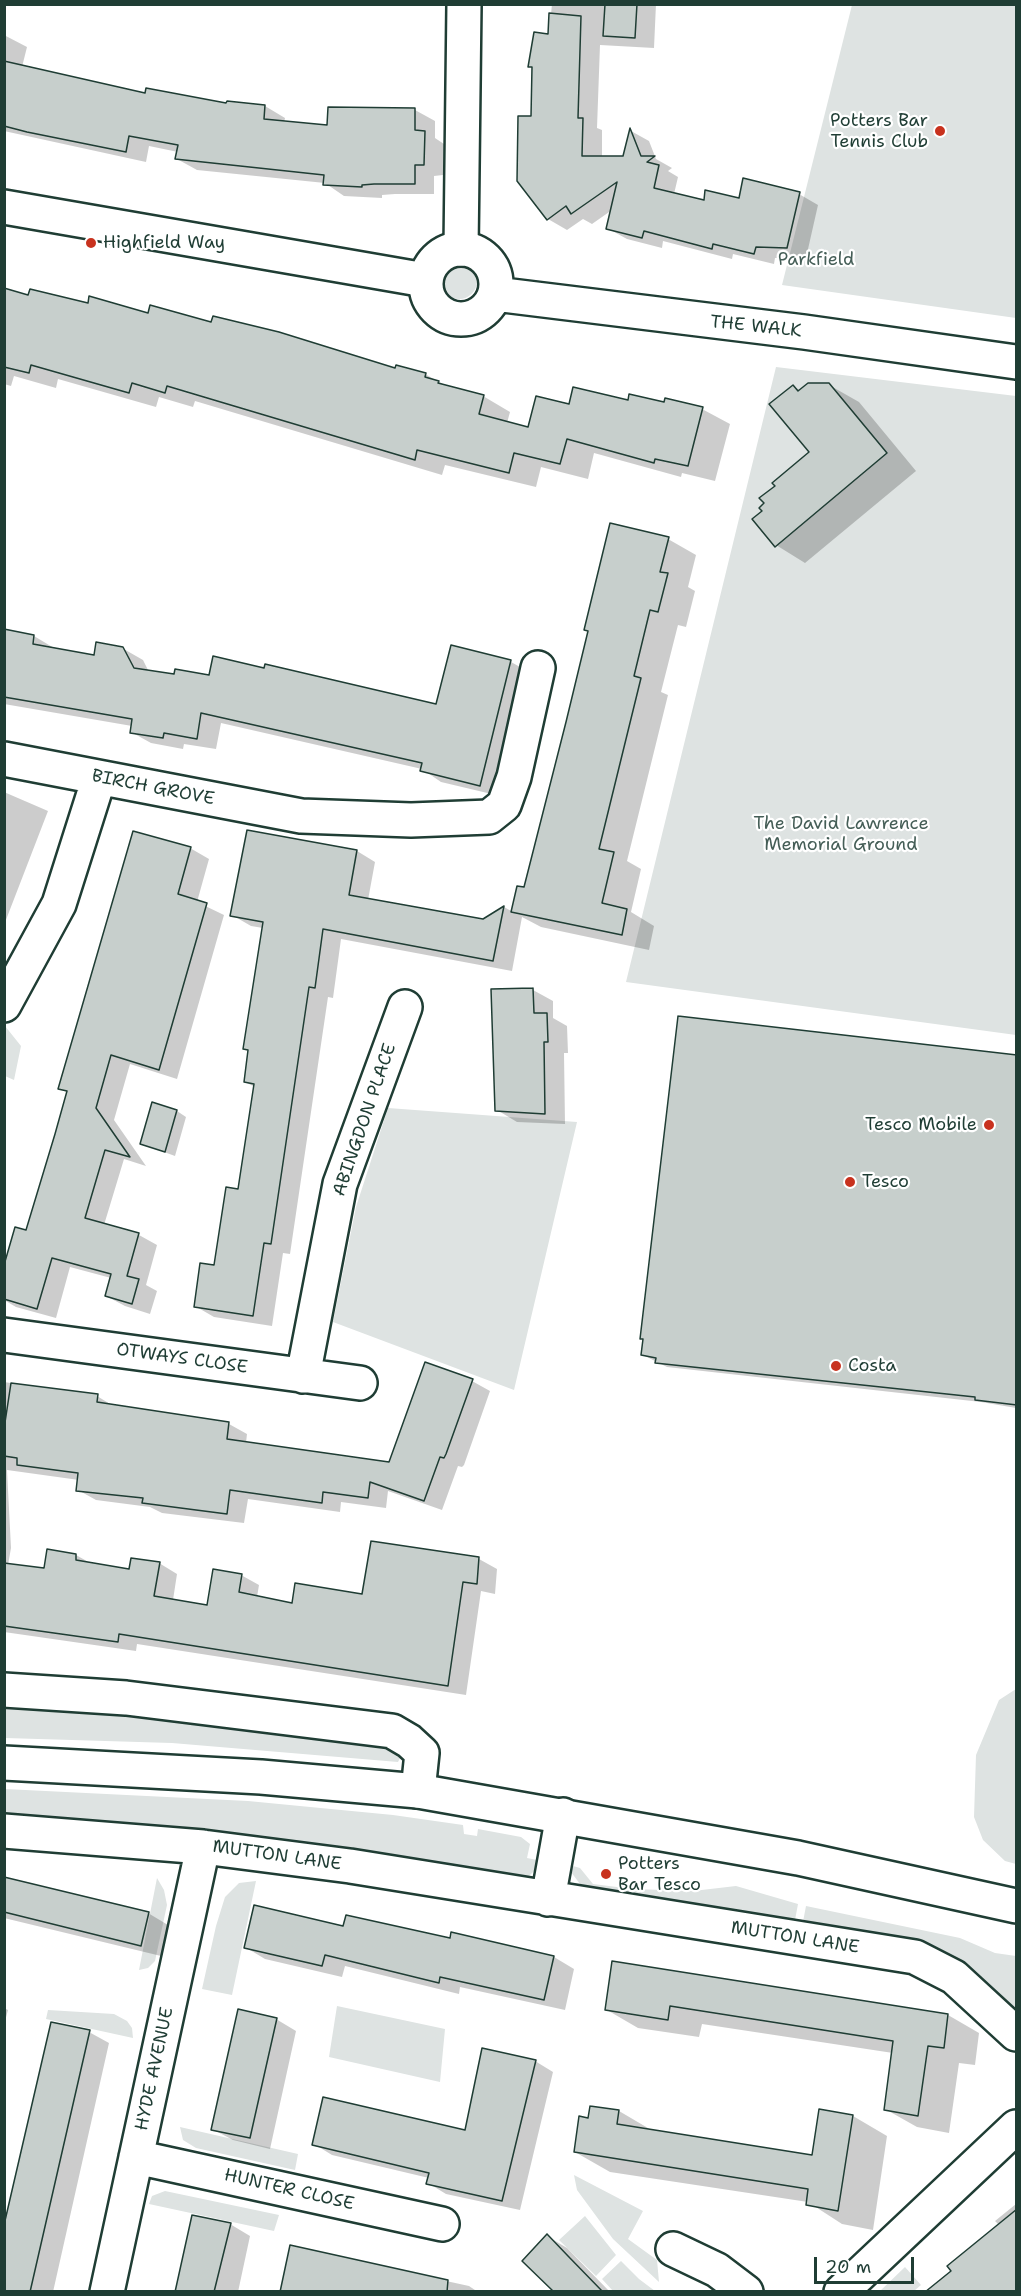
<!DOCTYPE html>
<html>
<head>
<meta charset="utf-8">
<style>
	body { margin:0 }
	#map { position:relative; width:1021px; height:2296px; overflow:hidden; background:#fff; font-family:"Shantell Sans",sans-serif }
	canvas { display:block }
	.frame { position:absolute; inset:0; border:6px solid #1f3d34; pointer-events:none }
	.scale { position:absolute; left:814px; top:2257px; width:100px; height:27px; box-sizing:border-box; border:3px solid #1f3d34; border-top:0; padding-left:8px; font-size:18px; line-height:21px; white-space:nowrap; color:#1f3d34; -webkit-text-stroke:4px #fff; paint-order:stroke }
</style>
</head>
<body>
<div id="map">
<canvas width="1021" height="2296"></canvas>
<div class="frame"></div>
<div class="scale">20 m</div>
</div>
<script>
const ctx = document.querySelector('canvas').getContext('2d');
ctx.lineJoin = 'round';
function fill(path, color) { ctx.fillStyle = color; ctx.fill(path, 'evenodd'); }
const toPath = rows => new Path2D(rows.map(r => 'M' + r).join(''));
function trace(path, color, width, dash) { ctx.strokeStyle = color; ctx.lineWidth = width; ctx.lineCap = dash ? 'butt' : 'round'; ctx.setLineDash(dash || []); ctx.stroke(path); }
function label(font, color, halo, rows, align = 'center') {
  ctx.font = font + ' "Shantell Sans",sans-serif'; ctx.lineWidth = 4.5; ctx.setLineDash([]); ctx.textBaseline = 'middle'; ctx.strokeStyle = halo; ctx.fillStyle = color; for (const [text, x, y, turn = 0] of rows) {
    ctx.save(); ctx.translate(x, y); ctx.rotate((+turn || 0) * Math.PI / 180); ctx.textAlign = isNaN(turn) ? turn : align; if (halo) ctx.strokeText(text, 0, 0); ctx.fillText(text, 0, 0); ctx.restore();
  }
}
const green = toPath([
	[852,5,1016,5,1016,318,782,285],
	'441 281a18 18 0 1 1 36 0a18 18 0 1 1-36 0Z',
	[776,367,1016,396,1016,1035,626,982],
	[5,1026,21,1046,14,1080,5,1076],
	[388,1108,577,1122,514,1390,333,1322,356,1207],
	[1016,1689,1016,1864,1005,1861,983,1840,974,1817,976,1755,999,1700],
	[4,1704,161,1716,392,1746,400,1758,398,1762,172,1743,5,1738],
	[5,1789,248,1801,393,1815,463,1825,464,1834,477,1836,478,1829,521,1837,530,1844,527,1858,537,1860,534,1871,527,1878,5,1818],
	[573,1866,580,1868,593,1884,633,1889,693,1891,736,1886,798,1904,795,1920,789,1925,583,1888,571,1872],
	[157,1878,164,1890,167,1905,155,1961,148,1968,139,1970],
	[256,1881,232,1995,202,1989,216,1926,225,1897,239,1883],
	[806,1906,960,1938,995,1953,1016,1956,1016,2020,957,1962,802,1927],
	[337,2006,445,2029,440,2082,329,2057],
	[48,2010,114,2014,127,2021,132,2028,133,2038,46,2019],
	[180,2127,298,2154,295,2170,196,2148,183,2140],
	[574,2175,643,2211,628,2239,657,2260,659,2282,613,2239,577,2190],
	[165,2191,279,2215,274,2231,149,2204,152,2196],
	[585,2216,616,2255,596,2276,559,2240],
	[621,2261,639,2279,655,2291,613,2291,602,2279],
	[905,2267,921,2285,914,2291,880,2291]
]);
const shadow = toPath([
	[552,4,656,4,654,48,600,45,597,128,602,130,602,158,625,158,631,131,649,141,656,159,672,168,668,171,678,177,674,194,705,202,799,194,818,205,806,258,775,258,774,264,733,254,732,259,663,241,662,248,627,239,607,228,612,210,592,224,583,219,567,230,548,219,532,118,533,68,530,66,549,35],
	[4,35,27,47,22,67,147,95,265,106,285,118,284,123,329,127,415,110,435,121,435,138,444,144,443,175,434,176,434,194,395,194,382,195,382,198,344,196,325,183,197,170,177,159,178,152,149,146,146,162,4,131],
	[4,289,29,296,149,315,425,374,448,387,483,396,510,412,507,423,530,428,570,406,629,402,702,409,730,424,715,481,682,473,681,477,594,453,588,479,541,467,536,487,445,465,442,475,195,401,193,407,159,397,156,407,58,379,56,388,14,376,11,386,4,384],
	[829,385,859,402,916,471,805,563,776,545,764,511,766,503,777,486,811,453,793,386,801,391],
	[668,539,696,555,688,587,695,591,686,627,678,625,661,692,668,695,627,861,641,869,631,912,654,926,649,950,541,927,522,917,512,971,341,939,333,998,328,997,290,1254,283,1253,272,1326,214,1317,195,1306,215,1266,239,1190,255,1087,245,1082,250,1051,244,1048,263,928,251,926,232,915,357,851,375,862,368,900,483,921,504,907,513,912,518,888,525,889],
	[4,631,34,636,54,648,95,657,122,648,143,660,149,672,437,705,452,647,511,662,531,673,500,796,441,782,422,769,221,723,216,749,184,744,183,749,151,743,131,732,132,726,4,704],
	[4,792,48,811,4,925],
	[190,848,209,859,197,902,224,915,177,1079,130,1064,114,1120,146,1166,124,1159,104,1225,139,1235,157,1245,146,1285,157,1291,150,1314,125,1306,106,1296,111,1278,70,1267,56,1318,16,1307,4,1300,4,1271,27,1232,68,1093,60,1088],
	[533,990,553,1001,553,1018,567,1026,568,1053,564,1053,565,1124,517,1122,497,1110],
	[1016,1057,1016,1408,981,1402,667,1367,643,1355],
	[177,1111,186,1117,175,1156,142,1144],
	[426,1364,472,1381,490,1391,464,1465,462,1467,458,1466,442,1510,388,1491,386,1508,341,1502,340,1512,248,1499,244,1523,162,1513,150,1507,96,1500,78,1490,79,1480,7,1470,11,1548,8,1565,45,1570,76,1555,92,1564,131,1570,159,1563,177,1574,173,1600,208,1606,241,1575,259,1585,257,1597,293,1605,364,1596,479,1559,497,1569,495,1594,481,1591,466,1695,137,1644,136,1651,4,1632,4,1382,97,1396,115,1407,229,1424,247,1434,246,1443,390,1463],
	[4,1878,148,1913,168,1925,161,1956,4,1918],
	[345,1927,451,1940,554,1957,574,1969,565,2010,460,1987,459,1994,345,1966,342,1977,265,1959,245,1947],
	[613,1963,948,2015,979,2033,975,2065,959,2063,949,2133,917,2127,885,2109,893,2053,702,2024,699,2037,638,2028,607,2010],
	[4,2008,8,2010,4,2025],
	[276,2019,296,2031,270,2149,233,2140,212,2129],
	[89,2032,109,2043,53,2292,4,2292],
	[535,2061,553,2072,520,2210,446,2194,428,2183,429,2178,332,2155,314,2144,466,2132],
	[619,2111,653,2131,814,2156,853,2116,887,2136,873,2230,842,2224,808,2202,610,2172,575,2152,590,2120],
	[1016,2204,1016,2292,953,2271,999,2225,995,2221],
	[230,2224,250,2236,238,2292,177,2292],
	[547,2236,567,2248,610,2292,556,2292],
	[291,2247,469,2286,478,2292,287,2292]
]);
const building = toPath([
	[605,4,637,4,635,38,603,36,605,4],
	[549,13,581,16,578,118,583,118,582,156,623,156,630,128,641,156,655,156,647,162,659,165,654,188,704,200,705,190,739,198,743,178,800,192,787,248,756,247,754,254,713,244,712,249,644,231,642,238,606,229,617,182,571,214,566,206,547,220,517,181,518,116,531,116,532,67,528,67,534,32,548,34,549,13],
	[4,61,145,93,146,88,226,103,227,101,265,105,264,119,327,125,328,107,415,108,415,130,425,131,424,165,415,165,415,184,374,184,362,185,362,187,323,185,324,175,175,159,178,145,129,136,126,152,27,132,4,126,4,61],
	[4,288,28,295,30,289,88,303,89,296,148,313,150,305,211,322,213,316,279,332,395,368,396,365,426,373,425,377,439,381,438,383,484,395,479,414,528,427,536,396,569,404,573,387,628,400,629,394,664,402,665,398,703,407,688,466,655,459,654,463,567,439,560,464,514,453,509,473,417,450,415,460,167,386,165,393,132,383,129,393,31,365,29,373,4,367,4,288],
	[808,383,829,383,887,453,775,547,752,519,762,511,759,508,764,503,759,498,775,486,772,483,809,452,769,404,793,385,798,391,808,383],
	[610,523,669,537,660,572,668,573,658,612,650,610,634,676,641,678,599,849,614,852,602,903,627,909,622,935,511,912,517,886,524,887,566,722,588,631,584,630,610,523],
	[4,629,34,635,33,644,94,655,96,642,123,647,134,668,174,674,175,669,209,675,213,656,264,668,265,664,436,704,451,645,511,660,480,786,420,771,422,763,201,713,197,739,164,733,163,738,130,733,132,719,4,697,4,629],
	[247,830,357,850,349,895,483,919,504,906,493,961,323,929,315,988,309,987,271,1244,264,1243,253,1316,194,1307,200,1263,214,1265,226,1187,238,1189,254,1084,244,1082,248,1050,243,1049,263,922,230,916,247,830],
	[133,831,191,847,178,894,207,903,159,1070,111,1055,96,1108,130,1157,105,1150,85,1218,139,1233,127,1276,139,1279,132,1304,105,1296,111,1274,52,1258,37,1309,4,1299,4,1265,15,1227,26,1230,55,1134,67,1091,58,1089,133,831],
	[533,988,534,1013,547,1013,548,1042,544,1042,545,1114,495,1111,491,989,533,988],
	[678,1016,1017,1055,1017,1405,975,1400,975,1397,655,1363,656,1358,641,1355,643,1339,640,1339,678,1016],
	[152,1102,177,1110,165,1152,140,1144,152,1102],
	[425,1362,473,1379,446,1454,444,1458,440,1457,424,1501,370,1482,368,1498,323,1492,322,1503,230,1490,227,1514,142,1503,143,1498,76,1491,78,1473,17,1465,17,1458,4,1456,4,1429,11,1383,98,1394,97,1402,229,1422,227,1439,389,1462,425,1362],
	[371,1541,479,1557,477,1584,463,1582,448,1686,119,1634,118,1642,4,1626,4,1563,44,1568,47,1549,76,1554,76,1560,129,1569,131,1558,160,1562,154,1596,207,1605,213,1569,242,1574,239,1592,292,1603,295,1583,362,1594,371,1541],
	[4,1877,149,1912,141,1946,4,1912,4,1877],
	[254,1905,343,1926,346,1915,450,1938,451,1932,554,1956,544,2000,440,1977,439,1983,325,1955,322,1966,244,1948,254,1905],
	[612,1961,948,2014,944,2048,928,2046,918,2116,884,2110,893,2041,670,2006,668,2020,605,2010,612,1961],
	[238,2009,277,2018,250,2138,211,2130,238,2009],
	[51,2022,90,2030,30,2292,4,2292,4,2225,51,2022],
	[482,2048,536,2060,502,2201,426,2184,429,2173,312,2145,323,2097,465,2130,482,2048],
	[590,2106,619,2110,617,2124,812,2155,819,2109,853,2115,838,2211,806,2205,808,2189,574,2152,579,2116,588,2118,590,2106],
	[1017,2209,1017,2292,925,2292,951,2271,947,2266,1017,2209],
	[192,2215,231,2223,214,2292,175,2292,192,2215],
	[547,2234,568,2256,603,2292,554,2292,522,2261,547,2234],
	[290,2245,448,2280,447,2292,280,2292,290,2245]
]);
const minor = toPath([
	[461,249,464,4],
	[4,759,301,816,411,820,489,817,504,805,514,777,538,668],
	[4,1005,59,904,99,778],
	[4,1335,360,1383],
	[303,1376,340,1184,405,1007],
	[4,1690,126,1698,392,1731,409,1741,422,1753,418,1791],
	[4,1831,203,1847,350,1866,915,1957,954,1977,1016,2034],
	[548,1899,563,1815],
	[136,2157,442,2224],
	[673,2249,717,2270,746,2292],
	[107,2292,203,1847],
	[841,2292,1016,2127]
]);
const tertiary = toPath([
	[4,207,425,280],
	'426 284a35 35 0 1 1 70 0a35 35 0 1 1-70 0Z',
	[495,294,804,332,1016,362]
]);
const secondary = toPath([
	[4,1763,261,1777,418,1791,798,1858,1016,1906]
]);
const markers = [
	[940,131,6,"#c8321e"],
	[91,243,6,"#c8321e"],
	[989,1125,6,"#c8321e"],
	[850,1182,6,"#c8321e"],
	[836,1366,6,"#c8321e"],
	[606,1874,6,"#c8321e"]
];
const poiNames = [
	["Potters Bar",928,121,"right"],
	["Tennis Club",928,142,"right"],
	["Highfield Way",103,243],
	["Tesco Mobile",977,1125,"right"],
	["Tesco",862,1182],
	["Costa",848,1366],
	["Potters",618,1864],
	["Bar Tesco",618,1885]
];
const parkNames = [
	["Parkfield",816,260],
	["The David Lawrence",841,824],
	["Memorial Ground",841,845]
];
const streetNames = [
	["THE WALK",756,327,6],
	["BIRCH GROVE",153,788,11],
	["ABINGDON PLACE",365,1120,-71],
	["OTWAYS CLOSE",182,1359,8],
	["MUTTON LANE",277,1856,8],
	["MUTTON LANE",795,1938,9],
	["HYDE AVENUE",155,2069,-78],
	["HUNTER CLOSE",289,2190,13]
];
fill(green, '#dee3e2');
fill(shadow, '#0003');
fill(building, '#c7cfcc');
trace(building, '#1f3d34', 1.5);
trace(minor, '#1f3d34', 38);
trace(tertiary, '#1f3d34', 38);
trace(secondary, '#1f3d34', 38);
trace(minor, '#fff', 33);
trace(tertiary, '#fff', 33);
trace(secondary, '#fff', 33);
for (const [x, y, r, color] of markers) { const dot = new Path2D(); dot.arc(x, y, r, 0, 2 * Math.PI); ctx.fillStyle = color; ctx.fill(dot); trace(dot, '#fff', 2); }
label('18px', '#1f3d34', '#fff', poiNames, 'left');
label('18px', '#455e57', '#fff', parkNames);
label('18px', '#1f3d34', '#fff', streetNames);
</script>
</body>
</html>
